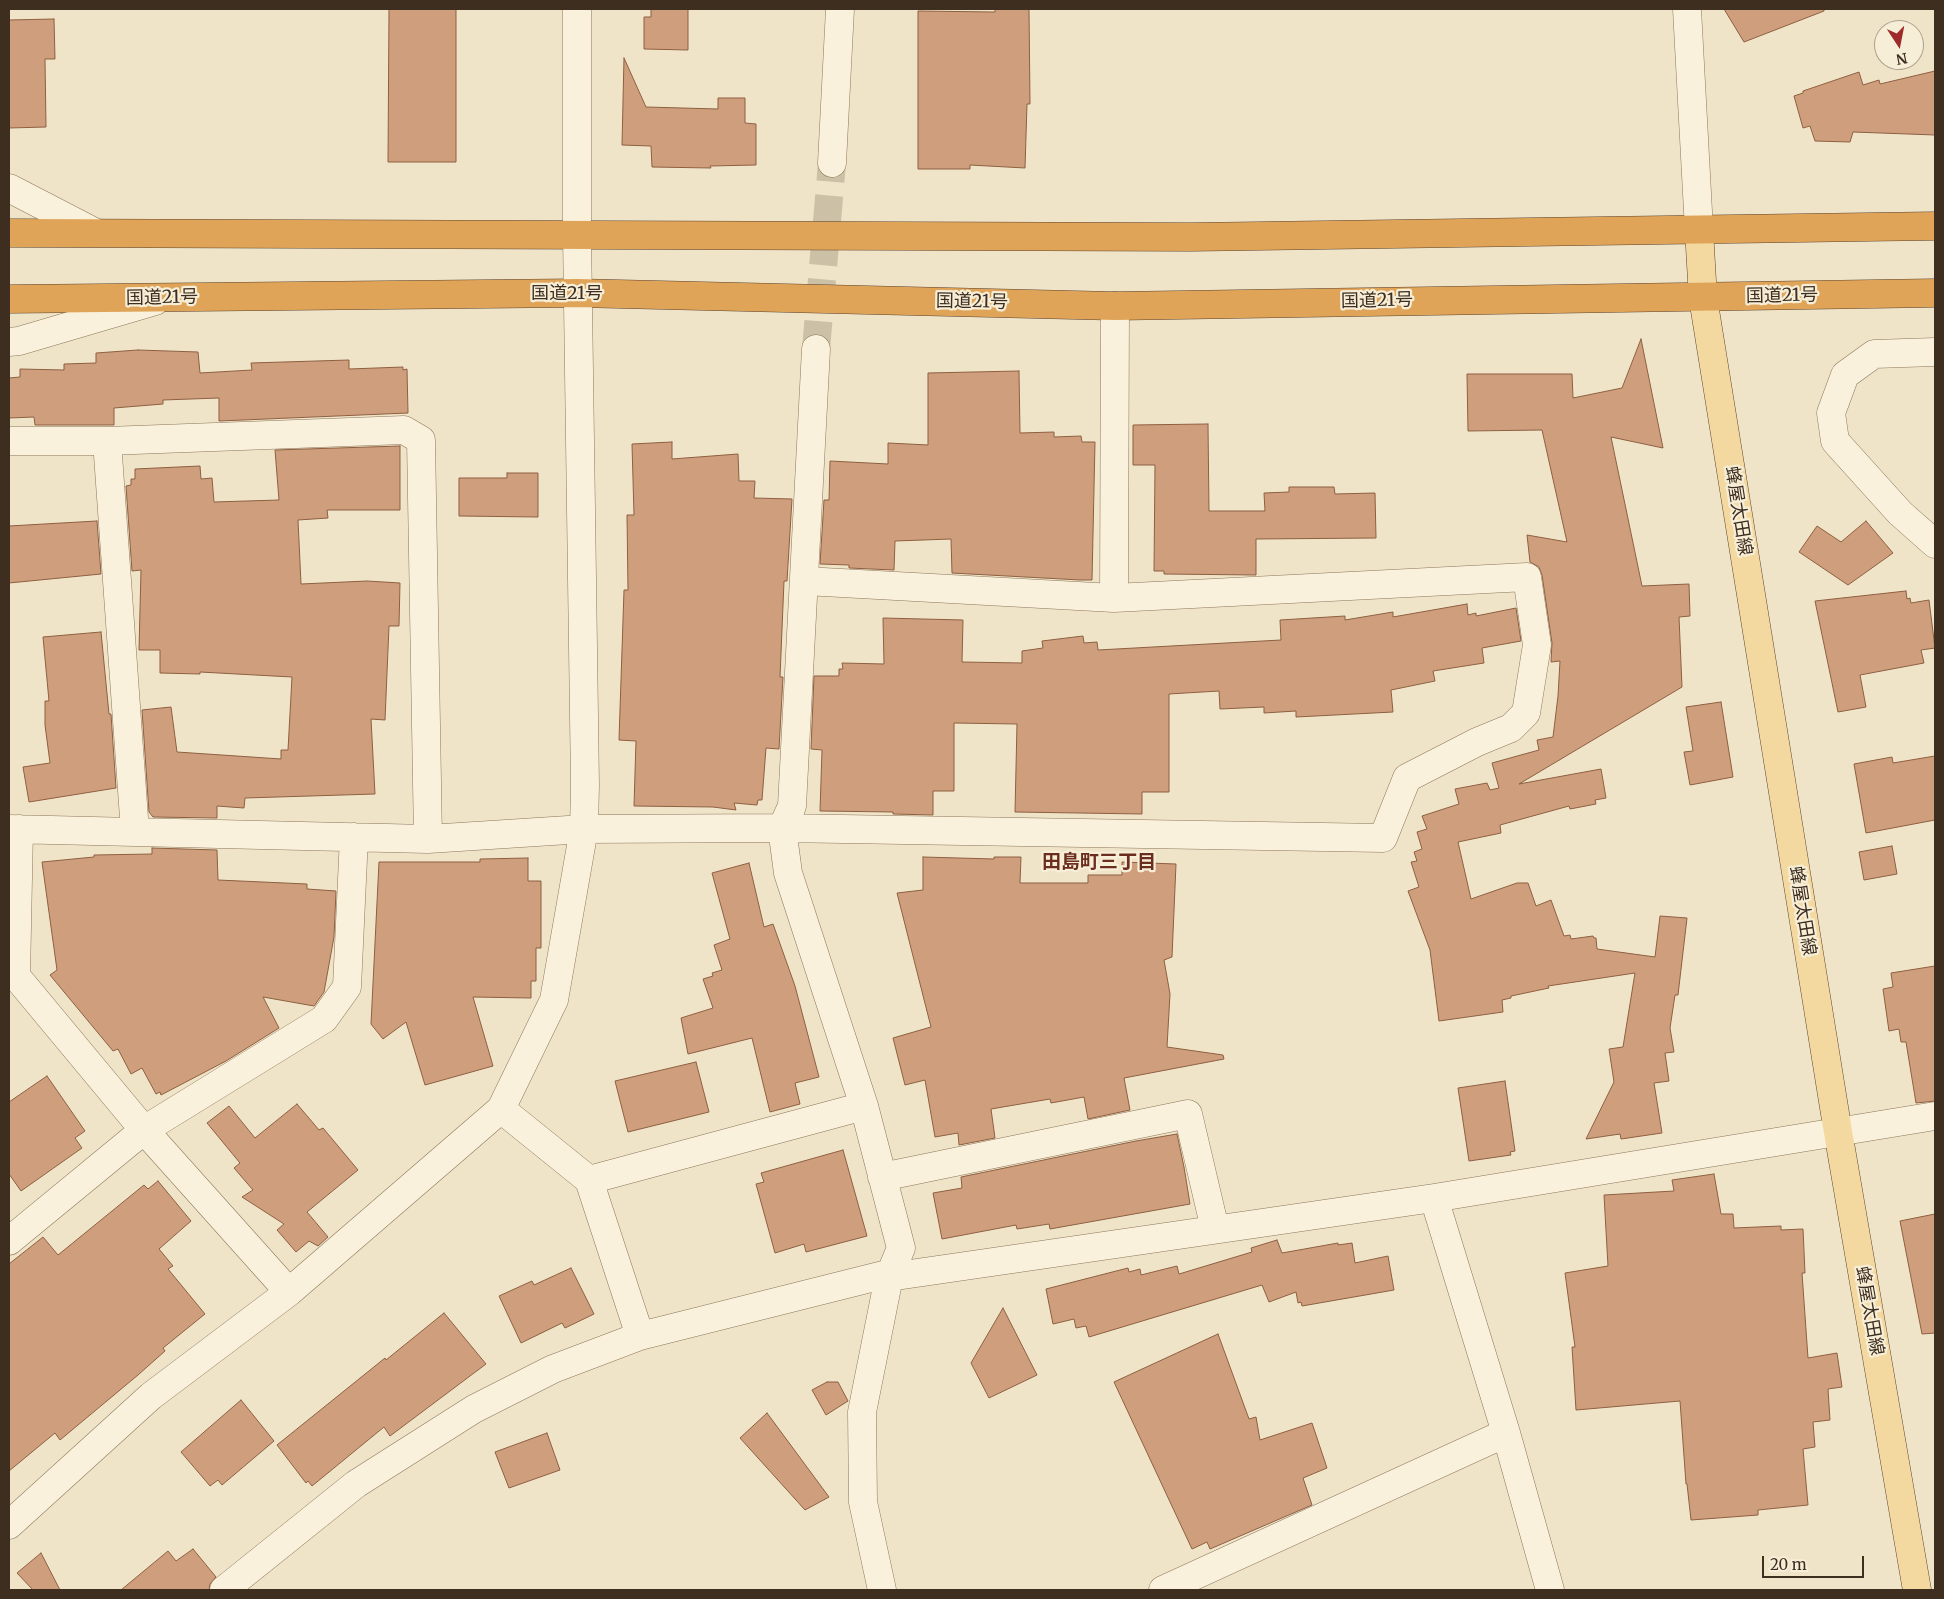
<!DOCTYPE html>
<html>
<head>
<meta charset="utf-8">
<style>
	body { margin:0 }
	#map { position:relative; width:1944px; height:1599px; overflow:hidden; background:#f0e4c8; font-family:Merriweather,serif }
	canvas { display:block }
	.frame { position:absolute; inset:0; border:10px solid #3d2e20; pointer-events:none }
	.north { position:absolute; left:1874px; top:20px; width:50px; height:50px; box-sizing:border-box; background:#f7eed8; border:1px solid #ada18e; border-radius:50%; rotate:169deg; font-size:14px; font-weight:700; line-height:20px; text-align:center; color:#3d2e20 }
	.north::after { content:''; display:block; margin:auto; width:18px; height:22px; background:#9e2a2b; clip-path:polygon(50% 0,100% 100%,50% 72%,0 100%) }
	.scale { position:absolute; left:1762px; top:1556px; width:102px; height:22px; box-sizing:border-box; border:2px solid #3d2e20; border-top:0; padding-left:6px; font-size:15px; line-height:18px; white-space:nowrap; color:#3d2e20; -webkit-text-stroke:4px #f7eed8; paint-order:stroke }
</style>
</head>
<body>
<div id="map">
<canvas width="1944" height="1599"></canvas>
<div class="frame"></div>
<div class="north">N</div>
<div class="scale">20 m</div>
</div>
<script>
const ctx = document.querySelector('canvas').getContext('2d');
ctx.lineJoin = 'round';
function fill(path, color) { ctx.fillStyle = color; ctx.fill(path, 'evenodd'); }
const toPath = rows => new Path2D(rows.map(r => 'M' + r).join(''));
function trace(path, color, width, dash) { ctx.strokeStyle = color; ctx.lineWidth = width; ctx.lineCap = dash ? 'butt' : 'round'; ctx.setLineDash(dash || []); ctx.stroke(path); }
function label(font, color, halo, rows, align = 'center') {
  ctx.font = font + ' Merriweather,"Noto Sans JP",serif'; ctx.lineWidth = 4.5; ctx.setLineDash([]); ctx.textBaseline = 'middle'; ctx.strokeStyle = halo; ctx.fillStyle = color; for (const [text, x, y, turn = 0] of rows) {
    ctx.save(); ctx.translate(x, y); ctx.rotate((+turn || 0) * Math.PI / 180); ctx.textAlign = isNaN(turn) ? turn : align; if (halo) ctx.strokeText(text, 0, 0); ctx.fillText(text, 0, 0); ctx.restore();
  }
}
const building = toPath([
	[389,9,456,9,456,162,388,162,389,9],
	[651,9,688,9,688,50,644,49,644,17,651,17,651,9],
	[995,9,1029,9,1030,104,1027,104,1025,168,970,165,970,169,918,169,918,11,995,12,995,9],
	[1724,9,1824,9,1824,11,1744,42,1724,9],
	[54,19,55,59,45,59,46,127,9,128,9,20,54,19],
	[624,58,646,107,718,109,718,98,745,98,745,123,756,124,756,165,710,166,711,168,652,167,651,146,622,145,624,58],
	[1935,71,1935,135,1853,132,1850,142,1815,141,1810,126,1803,128,1794,96,1803,93,1803,91,1859,72,1863,85,1879,80,1880,84,1935,71],
	[1641,339,1663,448,1611,437,1642,586,1689,584,1690,616,1679,617,1682,687,1519,784,1601,769,1606,798,1595,800,1596,804,1570,809,1569,806,1500,825,1501,833,1458,842,1471,899,1517,883,1528,883,1536,906,1551,900,1564,936,1570,935,1571,939,1593,936,1594,938,1596,938,1597,949,1655,957,1660,916,1687,918,1678,995,1675,995,1670,1028,1674,1052,1665,1053,1669,1081,1654,1083,1662,1133,1621,1139,1620,1134,1586,1139,1614,1082,1609,1049,1623,1047,1635,973,1548,986,1549,988,1511,996,1511,998,1502,1000,1503,1012,1439,1021,1430,950,1408,891,1419,887,1411,862,1417,861,1414,852,1422,849,1417,832,1427,829,1422,816,1459,804,1455,789,1487,783,1490,790,1499,788,1492,763,1539,750,1537,740,1553,737,1558,696,1560,661,1551,662,1552,643,1542,575,1539,567,1530,562,1527,535,1567,542,1542,430,1468,431,1467,374,1572,374,1573,398,1622,388,1641,339],
	[138,350,198,352,200,373,252,370,251,363,349,360,349,369,403,367,403,370,407,369,408,413,219,421,219,398,163,400,163,404,114,408,114,425,35,425,34,417,9,418,9,378,20,377,20,369,64,370,64,364,96,363,96,353,138,350],
	[1019,371,1020,433,1054,432,1054,437,1081,436,1082,442,1095,442,1092,580,1080,580,952,573,951,539,895,541,894,570,849,568,849,565,820,564,824,500,829,500,830,461,888,464,888,443,928,445,928,373,1019,371],
	[1208,424,1209,511,1265,511,1264,493,1289,492,1289,487,1334,487,1335,494,1375,493,1376,538,1256,539,1256,575,1164,574,1164,571,1154,571,1155,465,1133,465,1133,425,1208,424],
	[672,442,672,459,738,454,739,481,755,481,754,498,792,499,787,581,784,581,780,677,783,677,779,749,766,748,762,800,758,800,757,805,734,803,736,810,713,807,634,806,636,741,619,740,624,590,628,590,627,515,634,515,632,444,672,442],
	[400,446,400,510,327,510,328,518,298,520,301,584,367,581,400,583,399,626,389,626,385,720,371,719,375,794,245,798,244,808,217,806,217,818,153,817,149,812,142,710,171,707,177,752,281,759,281,750,288,750,292,677,200,672,200,674,160,673,160,650,139,650,141,570,132,571,126,486,131,485,131,479,135,479,135,469,200,466,201,479,212,478,214,502,279,500,275,450,400,446],
	[507,473,538,473,538,517,459,516,459,478,507,478,507,473],
	[97,521,101,574,9,583,9,526,97,521],
	[1866,521,1893,553,1848,585,1799,552,1817,526,1841,542,1866,521],
	[1906,591,1907,599,1910,598,1911,603,1929,600,1935,648,1921,650,1924,663,1860,675,1866,707,1838,712,1815,601,1906,591],
	[1467,604,1468,615,1476,613,1476,616,1516,608,1521,641,1482,648,1484,663,1433,671,1435,681,1391,690,1393,712,1296,717,1296,711,1264,713,1264,707,1220,709,1219,691,1169,694,1169,792,1142,792,1142,814,1015,812,1017,724,954,723,954,791,933,791,933,815,893,814,893,812,820,811,822,750,811,749,814,676,839,676,839,669,843,669,842,663,884,664,883,618,963,620,962,662,1022,663,1022,651,1043,648,1042,641,1083,636,1084,643,1097,642,1098,650,1281,640,1280,620,1345,616,1345,620,1393,612,1393,617,1467,604],
	[101,632,109,714,111,714,116,788,29,802,23,767,50,763,45,725,45,701,49,701,43,637,101,632],
	[1721,702,1733,777,1690,785,1684,752,1693,751,1686,707,1721,702],
	[1935,756,1935,820,1866,833,1854,764,1892,757,1893,763,1935,756],
	[1892,846,1897,874,1864,880,1859,852,1892,846],
	[152,848,217,850,218,880,307,884,307,889,336,891,334,937,324,992,314,1006,263,997,279,1028,226,1061,161,1095,160,1092,156,1094,142,1068,131,1074,118,1049,113,1051,50,975,57,970,42,862,94,857,94,855,152,854,152,848],
	[923,857,994,859,994,857,1021,857,1020,883,1088,883,1088,875,1122,875,1122,862,1176,864,1172,957,1164,960,1170,994,1167,1047,1223,1055,1224,1059,1124,1078,1130,1110,1088,1119,1084,1097,1051,1103,1050,1099,991,1109,995,1138,959,1145,958,1133,935,1137,925,1080,905,1085,893,1038,931,1027,897,893,923,890,923,857],
	[528,858,528,881,541,881,541,948,536,948,536,981,531,981,531,998,473,997,493,1066,425,1085,406,1022,383,1039,371,1024,379,862,480,862,480,859,528,858],
	[749,863,764,927,773,924,795,986,819,1077,795,1083,800,1104,770,1112,752,1038,688,1054,681,1018,713,1008,703,979,713,976,712,973,722,970,714,945,730,939,712,873,749,863],
	[1935,966,1935,1101,1916,1103,1906,1042,1901,1042,1899,1029,1889,1031,1883,989,1893,987,1891,973,1935,966],
	[696,1062,709,1112,628,1132,615,1081,696,1062],
	[47,1076,85,1131,75,1138,82,1148,21,1191,9,1174,9,1102,47,1076],
	[1505,1081,1515,1151,1510,1152,1511,1155,1469,1161,1458,1088,1505,1081],
	[297,1104,319,1130,323,1128,358,1170,307,1212,328,1237,318,1246,309,1241,296,1252,277,1230,284,1224,242,1197,253,1190,234,1168,240,1163,207,1123,229,1106,255,1138,297,1104],
	[1177,1134,1184,1167,1190,1204,1050,1229,1049,1224,1017,1229,1016,1225,942,1239,933,1193,962,1188,961,1177,1136,1141,1177,1134],
	[843,1150,867,1236,806,1252,804,1244,775,1253,756,1184,764,1182,761,1173,843,1150],
	[1714,1174,1721,1214,1733,1214,1734,1228,1781,1226,1781,1230,1803,1229,1805,1273,1802,1273,1808,1358,1837,1353,1842,1387,1828,1389,1830,1420,1813,1422,1815,1447,1803,1449,1808,1505,1758,1510,1758,1515,1691,1520,1687,1484,1686,1484,1680,1401,1576,1410,1572,1347,1575,1347,1565,1273,1608,1266,1604,1195,1674,1191,1672,1180,1714,1174],
	[158,1181,191,1221,159,1249,173,1266,168,1269,205,1314,163,1348,165,1351,138,1375,60,1440,55,1433,9,1471,9,1264,43,1237,58,1255,144,1185,148,1189,158,1181],
	[1935,1214,1935,1333,1922,1334,1900,1221,1935,1214],
	[1277,1240,1282,1253,1338,1243,1338,1245,1352,1243,1355,1263,1388,1256,1394,1290,1302,1306,1301,1302,1298,1303,1296,1292,1269,1302,1262,1285,1089,1337,1086,1326,1076,1328,1074,1319,1053,1324,1046,1289,1128,1268,1129,1272,1140,1269,1141,1275,1177,1266,1179,1274,1252,1252,1251,1248,1277,1240],
	[571,1268,594,1314,565,1328,562,1323,521,1343,499,1296,532,1281,534,1285,571,1268],
	[1003,1308,1037,1375,989,1398,971,1363,1003,1308],
	[444,1313,486,1364,390,1436,384,1427,312,1486,308,1481,306,1483,277,1445,385,1358,386,1360,444,1313],
	[1218,1334,1249,1419,1256,1417,1260,1440,1312,1423,1327,1468,1303,1478,1312,1505,1210,1549,1207,1542,1192,1549,1114,1382,1218,1334],
	[827,1382,838,1382,848,1401,826,1415,812,1390,827,1382],
	[241,1400,274,1441,222,1485,218,1480,210,1486,181,1452,241,1400],
	[767,1413,829,1497,805,1510,740,1438,767,1413],
	[547,1433,560,1470,509,1488,495,1452,547,1433],
	[193,1549,216,1577,210,1584,209,1590,121,1590,168,1551,176,1561,193,1549],
	[41,1553,60,1590,33,1590,17,1573,41,1553]
]);
const minorTunnel = toPath([
	[816,349,832,163]
]);
const minor = toPath([
	[1687,9,1699,230],
	[832,163,840,9],
	[9,188,94,232],
	[9,342,19,341,155,301],
	[816,349,792,806,782,828,788,873,864,1106,901,1248,889,1277,862,1412,863,1502,882,1590],
	[1935,352,1874,354,1845,375,1831,413,1835,441,1900,513,1935,544],
	[9,441,107,441,404,430,421,440,428,839],
	[107,441,135,832],
	[1114,598,1115,306],
	[9,829,428,839,584,829,782,828,1383,838,1407,778,1477,742,1511,728,1526,713,1537,645,1527,577,1114,598,805,581],
	[19,829,16,976,144,1130,289,1292],
	[501,1109,589,1180,640,1336],
	[882,1177,1188,1114,1215,1229],
	[589,1180,864,1106],
	[1434,1198,1506,1433,1550,1590],
	[9,1241,144,1130,324,1019,347,987,354,837],
	[9,1525,151,1396,289,1292,501,1109,554,1000,584,829,585,785,577,234,577,9],
	[224,1590,356,1484,474,1409,553,1369,640,1336,887,1274,889,1277,1434,1198,1935,1116],
	[1163,1590,1506,1433]
]);
const major = toPath([
	[1699,230,1703,298,1838,1132,1917,1590]
]);
const highway = toPath([
	[9,233,1191,237,1935,226],
	[9,299,577,293,1115,306,1935,293]
]);
const streetNames = [
	["国道21号",567,294],
	["国道21号",1782,296,-1],
	["国道21号",162,298,-1],
	["国道21号",1377,301,-1],
	["国道21号",972,302,1],
	["蜂屋太田線",1738,511,81],
	["蜂屋太田線",1802,911,81],
	["蜂屋太田線",1869,1311,80]
];
const neighbourhoodNames = [
	["田島町三丁目",1099,863]
];
fill(building, '#cf9f7d');
trace(building, '#8d5f41', 1);
trace(minorTunnel, '#ccc0a6', 28, [28, 14]);
trace(minor, '#8d765c', 29);
trace(major, '#5b4430', 29);
trace(highway, '#5b4430', 29);
trace(minor, '#faf1dc', 28);
trace(major, '#f3d9a0', 28);
trace(highway, '#e0a458', 28);
label('18px', '#3d2e20', '#f7eed8', streetNames);
label('bold 19px', '#6b2e1e', '#f7eed8', neighbourhoodNames);
</script>
</body>
</html>
